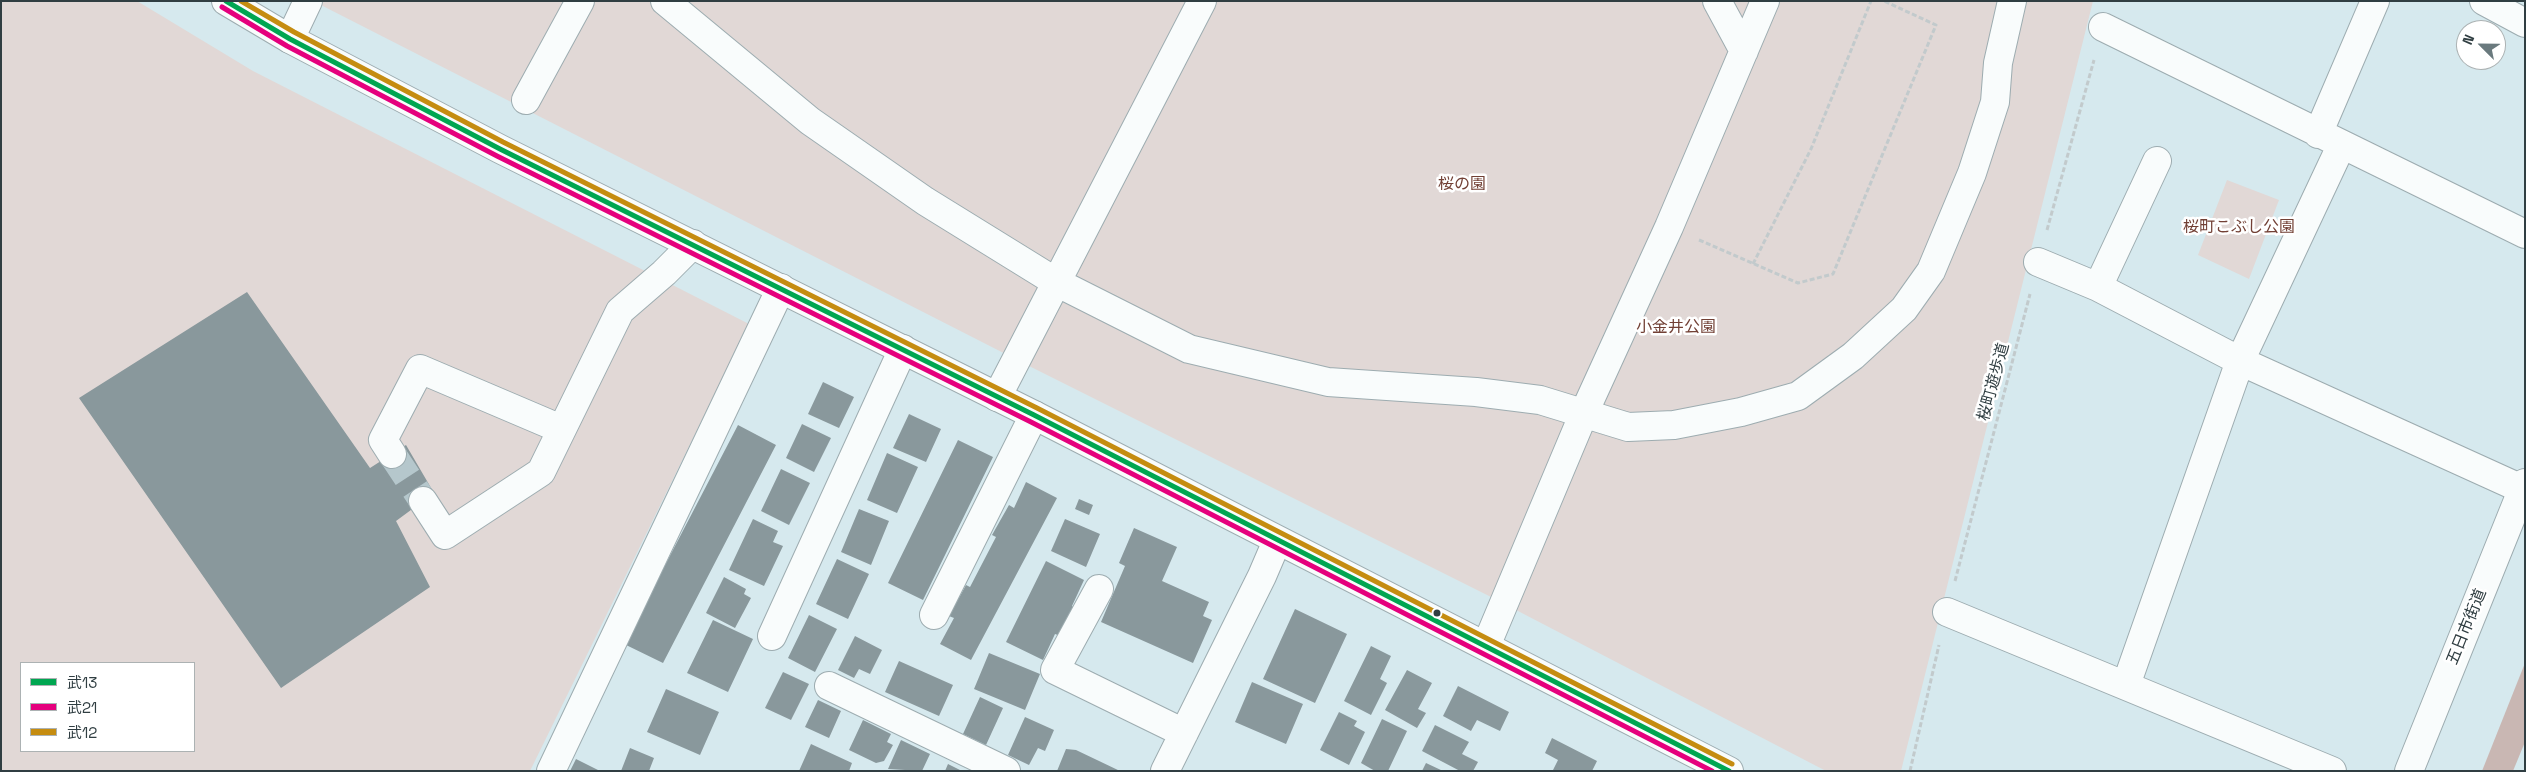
<!DOCTYPE html>
<html>
<head>
<meta charset="utf-8">
<style>
	body { margin:0 }
	#map { position:relative; width:2526px; height:772px; overflow:hidden; background:#d6e9ee; font-family:"Space Grotesk","Noto Sans JP",sans-serif }
	canvas { display:block }
	.frame { position:absolute; inset:0; border:2px solid #303e42; pointer-events:none }
	.legend { position:absolute; left:20px; top:662px; width:175px; height:90px; box-sizing:border-box; background:#fff; border:1px solid #acb2b3; margin:0; padding:6px 9px; list-style:none; font-size:15px; color:#303e42 }
	.legend li { display:flex; align-items:center; gap:10px; height:25px }
	.legend b { width:25px; border:1px solid #acb2b3 }
	.north { position:absolute; left:2456px; top:20px; width:50px; height:50px; box-sizing:border-box; background:#fff; border:1px solid #acb2b3; border-radius:50%; rotate:293deg; font-size:14px; font-weight:700; line-height:20px; text-align:center; color:#303e42 }
	.north::after { content:''; display:block; margin:auto; width:18px; height:22px; background:#6a7a7e; clip-path:polygon(50% 0,100% 100%,50% 72%,0 100%) }
</style>
</head>
<body>
<div id="map">
<canvas width="2526" height="772"></canvas>
<div class="frame"></div>
<ul class="legend">
<li><b style="height:6px;background:#00a651"></b>武13</li>
<li><b style="height:6px;background:#e5007d"></b>武21</li>
<li><b style="height:6px;background:#c58c10"></b>武12</li>
</ul>
<div class="north">N</div>
</div>
<script>
const ctx = document.querySelector('canvas').getContext('2d');
ctx.lineJoin = 'round';
function fill(path, color) { ctx.fillStyle = color; ctx.fill(path, 'evenodd'); }
const toPath = rows => new Path2D(rows.map(r => 'M' + r).join(''));
function trace(path, color, width, dash) { ctx.strokeStyle = color; ctx.lineWidth = width; ctx.lineCap = dash ? 'butt' : 'round'; ctx.setLineDash(dash || []); ctx.stroke(path); }
function label(font, color, halo, rows, align = 'center') {
  ctx.font = font + ' "Space Grotesk","Noto Sans JP",sans-serif'; ctx.lineWidth = 5; ctx.setLineDash([]); ctx.textBaseline = 'middle'; ctx.strokeStyle = halo; ctx.fillStyle = color; for (const [text, x, y, turn = 0] of rows) {
    ctx.save(); ctx.translate(x, y); ctx.rotate((+turn || 0) * Math.PI / 180); ctx.textAlign = isNaN(turn) ? turn : align; if (halo) ctx.strokeText(text, 0, 0); ctx.fillText(text, 0, 0); ctx.restore();
  }
}
const green = toPath([
	[1,1,137,1,253,71,749,324,530,771,1,771],
	[21,663,194,663,194,751,21,751],
	[313,1,2093,1,1901,771,1826,771,1491,597,1033,368],
	[2227,180,2279,200,2249,279,2198,255]
]);
const water = toPath([
	[2525,663,2525,742,2513,771,2482,771]
]);
const building = toPath([
	[247,292,370,468,406,445,434,493,396,521,430,587,281,688,79,398],
	[823,382,854,397,839,428,808,414],
	[909,414,941,429,926,462,893,448],
	[802,424,831,438,814,472,786,458],
	[738,425,776,445,663,663,624,644],
	[958,440,993,457,923,600,888,583],
	[887,453,918,467,897,513,867,500],
	[781,469,810,483,789,525,761,511],
	[1026,482,1057,498,971,660,940,644,954,618,949,616,966,585,970,587,996,537,992,535,1009,505,1014,508],
	[1079,499,1093,505,1089,515,1075,509],
	[859,509,889,521,871,565,841,552],
	[753,519,778,531,773,542,783,546,764,586,729,570],
	[1065,519,1100,534,1086,567,1051,551],
	[1134,528,1177,547,1162,581,1209,602,1203,616,1212,620,1193,663,1101,622,1125,566,1119,563],
	[837,559,869,574,848,619,816,604],
	[1046,561,1084,580,1072,606,1080,613,1063,637,1055,634,1043,660,1006,642],
	[724,577,746,589,744,594,751,598,735,628,706,613],
	[1295,609,1347,634,1315,703,1263,679],
	[809,615,837,629,815,672,788,658],
	[713,620,753,639,728,692,687,673],
	[855,636,882,650,870,674,859,669,854,678,838,670],
	[1371,646,1391,656,1380,679,1387,683,1371,715,1344,701],
	[989,653,1040,674,1025,710,974,689],
	[899,661,953,685,939,716,885,692],
	[1407,670,1432,683,1418,709,1426,713,1417,728,1385,710],
	[783,672,809,684,791,720,765,708],
	[1252,682,1303,704,1286,744,1235,722],
	[1458,686,1509,712,1500,731,1477,720,1471,731,1443,716],
	[666,689,719,712,700,755,647,732],
	[980,697,1003,708,986,745,963,734],
	[818,700,841,711,829,738,805,727],
	[1339,712,1357,721,1354,726,1365,732,1349,765,1320,750],
	[1025,717,1054,730,1045,751,1038,748,1029,765,1008,755],
	[1382,719,1407,731,1388,771,1375,771,1361,763],
	[863,720,891,734,887,742,893,745,884,761,876,763,849,750],
	[1435,725,1469,742,1462,754,1478,762,1473,771,1460,771,1422,751],
	[1552,738,1597,761,1592,771,1553,770,1558,760,1545,753],
	[901,740,930,754,922,771,888,769],
	[811,744,852,763,849,771,799,771],
	[630,748,654,758,649,771,621,771],
	[1066,749,1076,750,1120,771,1057,771],
	[576,759,600,771,570,771],
	[1426,763,1443,771,1422,771],
	[948,764,962,771,945,771]
]);
const minorTunnel = toPath([
	[392,454,423,501]
]);
const path = toPath([
	[2047,230,2094,60],
	[1699,240,1798,283,1833,274,1936,25,1884,1],
	[1753,264,1811,149,1871,1],
	[1955,581,2030,294],
	[1910,771,1939,645]
]);
const minor = toPath([
	[665,1,810,121,925,201,1056,282,1189,349,1328,382,1476,392,1540,400,1628,427,1674,425,1741,412,1798,396,1853,356,1904,309,1931,271,1972,173,1995,102,1998,63,2012,1],
	[1717,1,1744,51],
	[2484,1,2525,23],
	[2103,27,2525,234],
	[290,39,308,1],
	[526,100,580,1],
	[2318,134,2375,1],
	[2038,262,2098,287,2240,361,2522,489],
	[2098,287,2157,161],
	[997,397,1202,1],
	[392,454,383,440,420,369,561,429],
	[423,501,445,535,541,472,620,311,664,273,693,244],
	[1099,589,1055,670,1184,733],
	[1947,612,2332,771],
	[934,615,1034,415],
	[772,636,903,349],
	[1486,646,1584,413,1669,227,1765,1],
	[2126,685,2240,361,2341,146],
	[829,686,1006,771],
	[551,771,781,288],
	[1165,771,1262,576,1277,541]
]);
const major = toPath([
	[226,1,290,39,500,149,1034,415,1729,771],
	[2409,771,2525,483]
]);
const bus1 = toPath([
	[226,1,290,39,500,149,1034,415,1729,771]
]);
const bus2 = toPath([
	[222,7,287,46,497,156,1031,422,1712,771]
]);
const bus3 = toPath([
	[241,1,294,32,503,142,1037,408,1732,764]
]);
const markers = [
	[1437,613,4.5,"#303e42"]
];
const parkNames = [
	["桜の園",1462,185],
	["桜町こぶし公園",2239,228],
	["小金井公園",1676,328]
];
const streetNames = [
	["桜町遊歩道",1994,382,-75],
	["五日市街道",2467,627,-68]
];
fill(green, '#e1d8d6');
fill(water, '#c9b7b3');
fill(building, '#89989c');
trace(minorTunnel, '#b5c7cc', 28, [28, 14]);
trace(minor, '#9dacb0', 30);
trace(major, '#9dacb0', 30);
trace(path, '#c2cacc', 3, [5, 2.5]);
trace(minor, '#f9fcfc', 28);
trace(major, '#f9fcfc', 28);
trace(bus1, '#00a651', 5);
trace(bus2, '#e5007d', 5);
trace(bus3, '#c58c10', 5);
for (const [x, y, r, color] of markers) { const dot = new Path2D(); dot.arc(x, y, r, 0, 2 * Math.PI); ctx.fillStyle = color; ctx.fill(dot); trace(dot, '#fff', 2); }
label('16px', '#724035', '#fff', parkNames);
label('16px', '#303e42', '#fff', streetNames);
</script>
</body>
</html>
